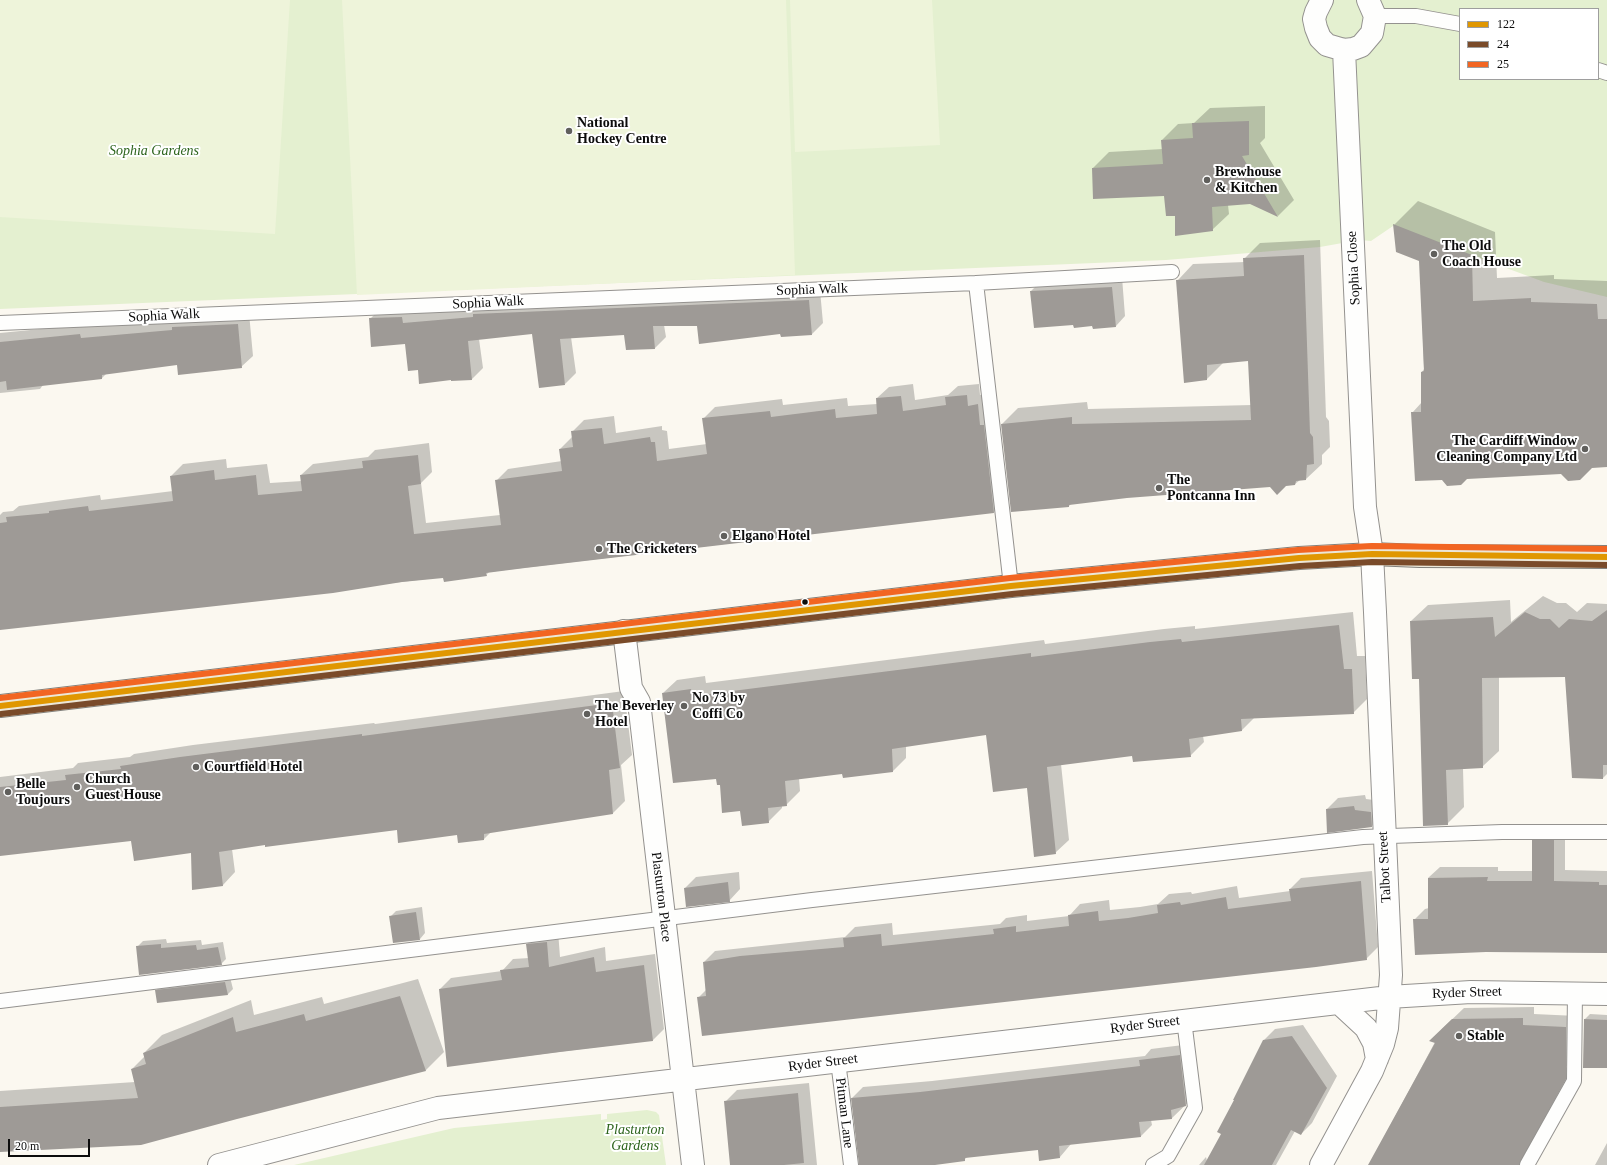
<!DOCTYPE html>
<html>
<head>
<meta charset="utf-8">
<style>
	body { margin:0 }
	#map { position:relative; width:1607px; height:1165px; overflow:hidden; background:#fbf8f0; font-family:Georgia,serif }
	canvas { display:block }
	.legend { position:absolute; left:1459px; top:8px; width:140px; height:72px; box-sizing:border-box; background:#fff; border:1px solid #9e9e9e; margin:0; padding:5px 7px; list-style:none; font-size:12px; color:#0c0c0c }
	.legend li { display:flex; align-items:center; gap:8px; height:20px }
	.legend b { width:20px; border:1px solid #9e9e9e }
	.scale { position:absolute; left:8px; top:1139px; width:82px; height:18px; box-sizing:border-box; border:2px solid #0c0c0c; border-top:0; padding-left:5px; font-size:12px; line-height:14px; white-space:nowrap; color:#0c0c0c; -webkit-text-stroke:3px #fff; paint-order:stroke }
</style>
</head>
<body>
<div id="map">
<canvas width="1607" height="1165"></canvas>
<ul class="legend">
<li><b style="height:5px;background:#e09701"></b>122</li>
<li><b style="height:5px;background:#7a4b2a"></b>24</li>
<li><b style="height:5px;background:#f26522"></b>25</li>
</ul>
<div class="scale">20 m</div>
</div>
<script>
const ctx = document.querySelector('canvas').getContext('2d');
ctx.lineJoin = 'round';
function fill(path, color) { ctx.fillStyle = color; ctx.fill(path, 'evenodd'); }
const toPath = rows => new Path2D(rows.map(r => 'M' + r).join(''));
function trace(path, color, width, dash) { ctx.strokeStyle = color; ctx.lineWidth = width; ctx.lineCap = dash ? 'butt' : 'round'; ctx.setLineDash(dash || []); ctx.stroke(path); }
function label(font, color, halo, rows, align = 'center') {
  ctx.font = font + ' Georgia,serif'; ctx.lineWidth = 4; ctx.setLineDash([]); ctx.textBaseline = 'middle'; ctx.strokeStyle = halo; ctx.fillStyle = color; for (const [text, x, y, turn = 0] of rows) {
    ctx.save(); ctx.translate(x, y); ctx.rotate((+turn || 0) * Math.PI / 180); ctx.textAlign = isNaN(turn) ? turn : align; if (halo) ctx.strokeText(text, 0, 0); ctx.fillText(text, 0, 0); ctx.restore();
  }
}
const green = toPath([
	[0,0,1607,0,1607,297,1544,282,1393,226,1371,241,1359,240,1320,247,1166,260,0,309],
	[1460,9,1598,9,1598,79,1460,79],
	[647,1110,656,1112,659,1115,666,1165,294,1165,454,1128,601,1114,601,1120,607,1119,607,1114]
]);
const pitch = toPath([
	[0,0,290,0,275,234,0,217],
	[342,0,786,0,795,275,357,295],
	[790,0,932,0,940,145,795,152]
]);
const shadow = toPath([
	[1265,106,1265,138,1260,143,1294,200,1278,216,1250,203,1228,205,1229,214,1212,230,1176,215,1165,195,1094,198,1093,168,1109,152,1163,149,1162,140,1178,124,1194,123,1210,108],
	[1418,201,1495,232,1497,278,1554,275,1554,279,1607,281,1607,466,1592,467,1562,473,1412,413,1422,402,1422,372,1424,369,1420,260,1394,225],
	[1320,240,1326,417,1329,421,1330,447,1322,455,1322,464,1306,479,1300,480,1295,484,1127,497,1071,504,1069,506,1002,424,1018,408,1087,402,1088,409,1252,405,1249,360,1223,363,1207,379,1178,280,1193,264,1245,262,1244,259,1260,243],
	[1122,277,1125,316,1116,326,1074,324,1031,291,1041,281],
	[820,290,823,323,812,334,781,333,698,325,664,325,666,337,655,348,625,334,571,337,576,373,565,384,533,333,479,339,483,368,472,379,419,369,406,343,370,319,381,308],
	[249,313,253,356,241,367,178,364,107,373,102,378,43,385,40,389,0,393,0,333,91,324,91,327],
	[913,384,915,400,948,395,958,386,979,384,980,395,990,393,1006,500,994,512,489,572,486,575,444,577,0,629,0,515,3,512,13,511,19,506,100,495,101,500,173,491,171,476,183,464,226,459,227,468,267,464,270,483,302,481,301,475,313,464,368,457,375,450,429,443,432,472,421,483,426,523,500,515,496,481,508,469,562,461,560,449,572,437,572,432,584,420,614,416,616,433,662,426,662,430,667,431,669,449,707,444,703,419,715,407,782,399,783,405,847,398,848,406,877,404,877,398,889,387],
	[1543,596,1557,603,1566,603,1577,612,1587,603,1607,604,1607,774,1603,778,1573,777,1566,676,1499,676,1499,751,1482,767,1463,768,1464,807,1447,824,1411,621,1428,605,1510,600,1511,622],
	[1353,612,1357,656,1365,656,1367,699,1353,713,1254,718,1242,730,1203,736,1204,742,1190,756,1133,755,1061,764,1069,840,1055,853,1027,787,987,734,906,746,906,758,893,771,843,773,799,778,800,791,786,805,782,805,782,808,768,822,741,810,720,784,663,693,677,680,705,676,706,683,1044,640,1045,644,1164,629,1195,626,1195,629],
	[624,691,632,755,621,765,625,801,613,813,491,832,484,839,458,834,398,829,266,843,232,849,235,872,223,885,193,889,192,852,132,840,0,845,0,777,73,768,78,763,130,757,134,754,193,745,374,723,375,724],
	[1365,795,1366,799,1382,801,1383,815,1372,826,1327,809,1338,798],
	[1545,830,1565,830,1565,870,1607,871,1607,953,1486,951,1414,920,1425,909,1429,908,1428,878,1440,867,1498,867,1498,871,1533,871,1533,841],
	[1372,871,1378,947,1366,959,698,998,706,990,704,962,715,951,845,937,855,927,892,923,893,935,1000,924,1006,918,1027,915,1027,921,1069,916,1080,904,1109,900,1110,910,1140,907,1158,904,1169,894,1191,892,1192,894,1237,886,1239,898,1290,891,1290,889,1301,878],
	[739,872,740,889,729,901,685,888,696,877],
	[422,907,425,933,420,939,391,916,396,911],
	[558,931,560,957,605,947,606,961,655,954,664,1029,653,1040,448,1066,440,989,451,978,502,971,513,959,529,958,527,944,538,933],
	[166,939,167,943,201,940,202,945,223,942,226,959,221,964,137,947,143,941],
	[230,977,233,989,228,994,156,991,161,985],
	[418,979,444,1052,426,1070,237,1118,0,1151,0,1091,135,1082,132,1069,145,1056,144,1053,162,1035,251,1000,254,1015,322,997,324,1004],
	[1534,1007,1534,1014,1577,1016,1577,1056,1566,1067,1574,1071,1525,1165,1369,1165,1442,1029,1464,1008],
	[1590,1014,1607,1015,1607,1067,1585,1019],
	[1303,1025,1337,1076,1312,1123,1301,1134,1295,1131,1276,1165,1199,1165,1206,1157,1207,1161,1222,1134,1264,1040,1275,1029],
	[1191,1044,1197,1094,1172,1118,1151,1120,1152,1125,1141,1136,1071,1144,1060,1157,1040,1160,1039,1148,967,1157,964,1160,923,1165,860,1165,852,1098,863,1087,932,1081,1145,1056,1151,1049],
	[809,1083,817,1165,732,1165,725,1102,737,1090],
	[1607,1143,1607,1165,1595,1165]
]);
const building = toPath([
	[1249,121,1249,155,1242,156,1278,217,1250,204,1212,207,1213,231,1175,236,1175,216,1166,216,1164,196,1093,199,1092,168,1163,164,1161,140,1193,138,1192,123],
	[1393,224,1472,255,1473,301,1531,298,1531,302,1597,304,1598,319,1607,319,1607,467,1592,468,1580,480,1568,481,1561,474,1467,479,1461,485,1447,486,1442,480,1415,481,1411,412,1421,412,1421,372,1424,371,1419,261,1396,252],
	[1304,255,1310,433,1313,437,1314,464,1307,465,1306,480,1296,481,1295,485,1286,486,1277,495,1270,487,1127,498,1069,505,1069,507,1011,512,1001,424,1072,417,1072,424,1251,420,1248,361,1207,365,1207,380,1184,383,1176,280,1244,276,1243,258],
	[1112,287,1116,327,1093,329,1092,326,1074,328,1073,325,1034,328,1030,291],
	[809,300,812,335,781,337,780,334,699,344,697,326,653,326,655,349,626,350,624,335,560,339,565,385,539,388,532,334,468,341,472,380,451,381,451,380,419,384,418,370,408,371,405,344,371,347,369,318,402,317,403,323,473,317,473,314],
	[238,324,242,368,178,375,177,365,102,375,102,379,7,390,6,381,0,382,0,342,80,334,81,338,172,330,172,327],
	[967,395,968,406,978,404,980,425,984,425,994,513,525,568,486,573,487,576,444,582,443,578,402,582,333,593,0,630,0,523,7,522,6,517,49,513,49,511,88,506,89,511,173,501,170,476,214,470,215,480,256,475,258,495,302,491,300,475,363,468,362,461,418,455,421,484,408,486,414,534,501,525,495,480,562,471,559,449,573,447,571,431,602,428,604,444,650,437,651,442,655,442,657,461,707,454,702,418,770,411,771,417,835,409,836,418,877,414,876,398,901,396,903,411,946,405,945,397],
	[1607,610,1607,765,1603,765,1603,779,1572,778,1565,677,1482,678,1483,768,1446,770,1448,825,1423,826,1419,679,1412,679,1410,621,1493,617,1495,637,1525,612,1540,619,1550,619,1559,628,1569,619,1592,621],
	[1339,625,1344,669,1352,669,1354,714,1241,719,1242,731,1189,739,1191,757,1133,762,1132,756,1047,767,1056,854,1034,857,1027,788,993,792,986,735,892,749,893,772,843,778,842,774,785,781,787,806,768,808,769,823,742,826,740,811,722,813,720,785,717,785,716,779,673,783,662,693,691,689,693,696,1031,653,1031,657,1150,642,1181,639,1182,642],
	[612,703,620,768,609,770,613,814,484,834,484,840,458,843,457,835,398,843,397,830,265,847,265,845,219,852,223,886,192,890,191,853,134,861,131,841,0,856,0,787,66,780,65,775,121,769,120,766,180,757,362,734,362,736],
	[1354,806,1355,810,1371,812,1372,827,1327,833,1326,809],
	[1532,840,1554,840,1554,881,1599,882,1599,885,1607,885,1607,953,1486,952,1415,955,1413,919,1428,919,1428,878,1488,877,1487,881,1532,881],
	[1361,881,1367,960,1316,967,702,1036,697,997,706,996,703,962,740,956,844,947,843,938,881,934,882,946,994,934,993,929,1016,926,1016,932,1069,926,1068,915,1098,911,1099,921,1128,918,1158,913,1157,905,1180,902,1181,905,1226,897,1228,909,1291,901,1289,889],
	[728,882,730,902,686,907,684,888],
	[416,912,420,940,393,943,389,916],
	[547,942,549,967,594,957,596,972,644,965,653,1041,560,1052,447,1067,439,989,502,980,500,970,529,967,526,944],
	[161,944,161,948,196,945,197,950,218,947,222,965,139,975,136,946],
	[225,982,228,995,157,1003,155,990],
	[400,996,426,1071,237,1119,141,1145,0,1152,0,1107,138,1098,131,1069,146,1064,143,1053,233,1017,236,1032,304,1014,306,1021],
	[1523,1018,1523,1025,1566,1027,1566,1079,1519,1165,1368,1165,1435,1043,1429,1041,1452,1019],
	[1584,1019,1607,1020,1607,1068,1583,1068],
	[1292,1036,1327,1088,1301,1135,1291,1130,1272,1165,1204,1165,1221,1134,1217,1132,1234,1100,1233,1100,1263,1040],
	[1180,1055,1186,1106,1171,1110,1172,1119,1139,1122,1141,1137,1059,1146,1060,1158,1039,1161,1038,1150,965,1158,965,1161,935,1165,859,1165,851,1098,920,1092,1140,1066,1139,1060],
	[798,1093,804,1163,784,1165,730,1165,724,1101]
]);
const service = toPath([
	[1375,16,1416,16,1460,24],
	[1598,70,1607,73],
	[976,283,1011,586],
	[0,323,976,283,1172,272],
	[0,1001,812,900,1363,837,1502,832,1607,832],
	[838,1061,851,1165],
	[1153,1165,1168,1156,1195,1108,1184,1020],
	[1527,1165,1574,1081,1575,992]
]);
const minor = toPath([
	[1322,0,1316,12,1314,19,1316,28,1320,38,1327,45,1344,50,1353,49,1361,46,1372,33,1375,16,1368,0],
	[624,631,631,688,639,702,693,1165],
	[1339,1003,1366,1028,1374,1043,1377,1059],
	[219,1165,438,1108,1389,997,1471,992,1607,994],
	[1321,1165,1372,1071,1383,1044,1387,1028,1391,975,1375,612,1372,554,1365,507,1344,50]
]);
const primary = toPath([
	[0,706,1011,586,1299,558,1372,554,1420,556,1607,557]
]);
const bus1 = toPath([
	[0,706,1011,586,1299,558,1372,554,1607,557]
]);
const bus2 = toPath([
	[1,714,1012,594,1300,566,1372,562,1607,565]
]);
const bus3 = toPath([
	[0,698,1010,578,1298,550,1372,546,1607,549]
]);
const markers = [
	[569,131,4,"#605f5c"],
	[1207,180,4,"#605f5c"],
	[1434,254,4,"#605f5c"],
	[1585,449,4,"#605f5c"],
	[1159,488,4,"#605f5c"],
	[724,536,4,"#605f5c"],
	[599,549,4,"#605f5c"],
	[805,602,3.5,"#0c0c0c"],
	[684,706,4,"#605f5c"],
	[587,714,4,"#605f5c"],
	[196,767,4,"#605f5c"],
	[77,787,4,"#605f5c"],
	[8,792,4,"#605f5c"],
	[1459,1036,4,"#605f5c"]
];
const poiNames = [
	["National",577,123],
	["Hockey Centre",577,139],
	["Brewhouse",1215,172],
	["& Kitchen",1215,188],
	["The Old",1442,246],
	["Coach House",1442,262],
	["The Cardiff Window",1577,441,"right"],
	["Cleaning Company Ltd",1577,457,"right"],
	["The",1167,480],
	["Pontcanna Inn",1167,496],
	["Elgano Hotel",732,536],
	["The Cricketers",607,549],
	["No 73 by",692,698],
	["Coffi Co",692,714],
	["The Beverley",595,706],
	["Hotel",595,722],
	["Courtfield Hotel",204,767],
	["Church",85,779],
	["Guest House",85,795],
	["Belle",16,784],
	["Toujours",16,800],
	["Stable",1467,1036]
];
const parkNames = [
	["Sophia Gardens",154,151],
	["Plasturton",635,1130],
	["Gardens",635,1146]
];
const streetNames = [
	["Sophia Close",1354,268,-93],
	["Sophia Walk",812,290,-2],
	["Sophia Walk",488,303,-3],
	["Sophia Walk",164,316,-3],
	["Talbot Street",1385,867,-93],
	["Plasturton Place",661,897,83],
	["Ryder Street",1467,993,-2],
	["Ryder Street",1145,1025,-7],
	["Ryder Street",823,1063,-7],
	["Pitman Lane",844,1113,83]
];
fill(green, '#e4f0d0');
fill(pitch, '#eef4da');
fill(shadow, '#0003');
fill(building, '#9e9a96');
trace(service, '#94928f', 16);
trace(minor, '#94928f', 24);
trace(primary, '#81807c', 24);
trace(service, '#fefefd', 14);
trace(minor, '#fefefd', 22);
trace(primary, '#ece7d8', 22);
trace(bus1, '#e09701', 6);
trace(bus2, '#7a4b2a', 6);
trace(bus3, '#f26522', 6);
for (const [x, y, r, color] of markers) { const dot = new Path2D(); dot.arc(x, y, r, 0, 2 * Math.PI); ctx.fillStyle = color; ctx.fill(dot); trace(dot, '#fff', 1.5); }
label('bold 14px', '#0c0c0c', '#fff', poiNames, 'left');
label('italic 14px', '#2d641d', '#fff', parkNames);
label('14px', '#0c0c0c', '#fff', streetNames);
</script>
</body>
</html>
